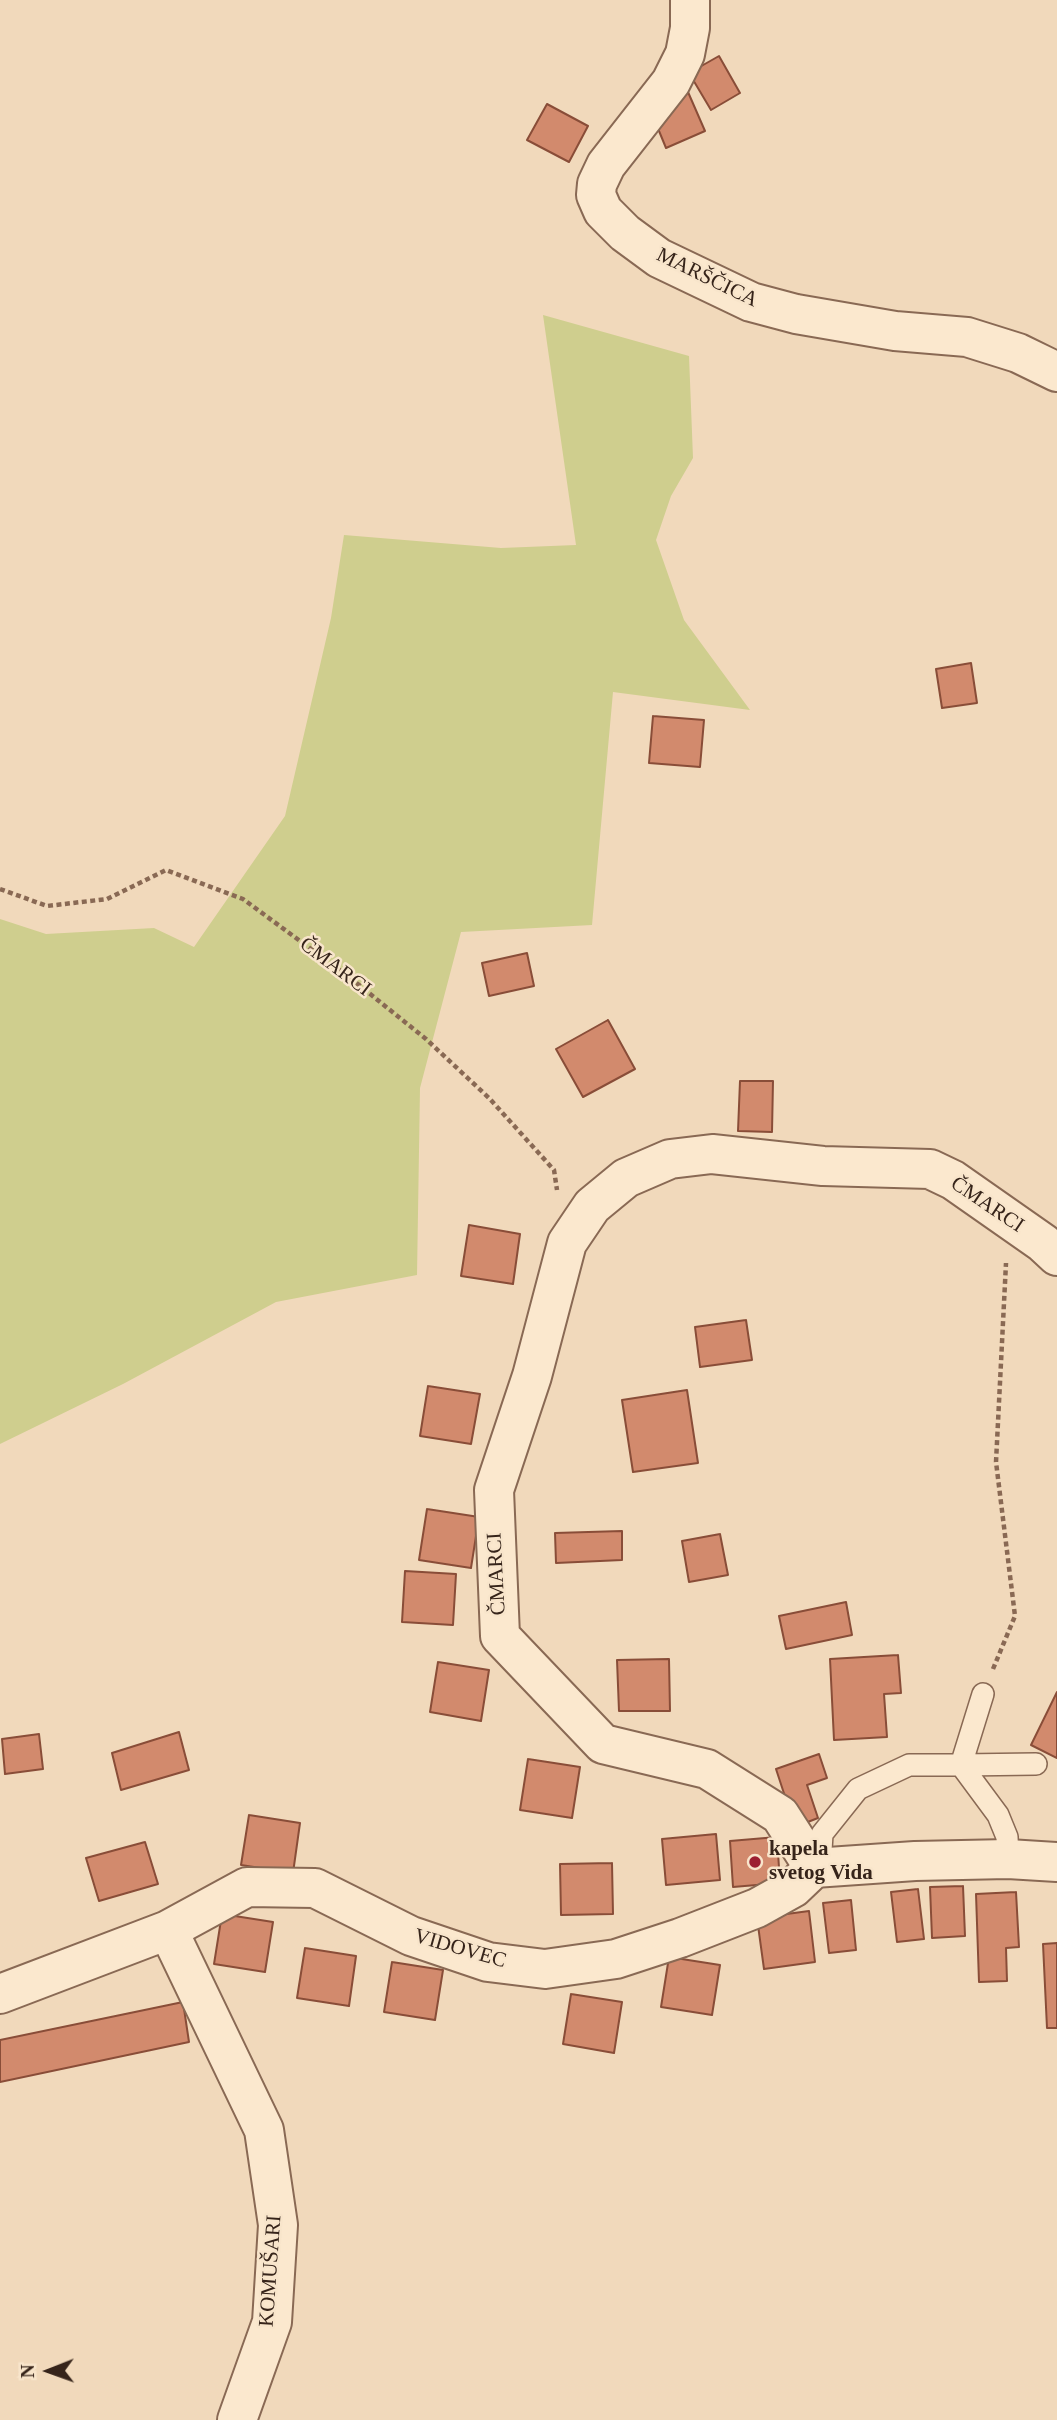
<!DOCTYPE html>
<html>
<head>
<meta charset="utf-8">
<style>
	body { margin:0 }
	#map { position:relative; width:1057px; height:2420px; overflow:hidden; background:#f1d9bb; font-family:"Times New Roman",serif }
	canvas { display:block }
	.north { position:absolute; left:14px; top:2336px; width:70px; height:70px; -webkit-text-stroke:5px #f8e5cb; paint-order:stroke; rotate:269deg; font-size:19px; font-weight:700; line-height:28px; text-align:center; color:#36241a }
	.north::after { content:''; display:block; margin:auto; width:24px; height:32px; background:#36241a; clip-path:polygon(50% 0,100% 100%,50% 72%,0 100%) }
</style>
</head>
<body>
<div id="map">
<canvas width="1057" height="2420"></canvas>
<div class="north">N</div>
</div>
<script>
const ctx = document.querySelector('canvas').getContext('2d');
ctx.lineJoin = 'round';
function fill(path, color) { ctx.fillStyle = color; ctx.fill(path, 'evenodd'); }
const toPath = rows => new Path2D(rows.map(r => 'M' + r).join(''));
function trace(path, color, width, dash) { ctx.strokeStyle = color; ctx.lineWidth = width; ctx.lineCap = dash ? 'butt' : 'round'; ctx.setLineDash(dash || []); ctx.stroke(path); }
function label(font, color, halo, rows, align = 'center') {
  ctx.font = font + ' "Times New Roman",serif'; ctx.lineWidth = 5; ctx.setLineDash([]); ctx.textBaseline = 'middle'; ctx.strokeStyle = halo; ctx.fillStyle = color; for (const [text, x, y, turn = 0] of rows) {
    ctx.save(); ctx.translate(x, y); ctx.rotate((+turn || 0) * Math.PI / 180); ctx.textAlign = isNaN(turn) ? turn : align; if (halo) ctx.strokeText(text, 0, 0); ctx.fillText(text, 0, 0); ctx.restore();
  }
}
const green = toPath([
	[543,315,689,356,693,458,671,496,656,540,684,620,750,710,613,692,592,925,461,932,420,1088,417,1275,276,1302,123,1384,0,1444,0,919,46,934,154,928,194,947,285,816,331,618,344,535,501,548,576,545]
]);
const building = toPath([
	[719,56,740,93,711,110,689,73,719,56],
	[688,92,705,131,666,148,650,109,688,92],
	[547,104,588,126,569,162,527,140,547,104],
	[971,663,977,703,942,708,936,669,971,663],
	[653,716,704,720,700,767,649,763,653,716],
	[527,953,534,986,489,996,482,963,527,953],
	[608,1020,635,1069,583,1097,556,1049,608,1020],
	[740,1081,773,1081,772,1132,738,1131,740,1081],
	[469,1225,520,1234,513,1284,461,1276,469,1225],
	[746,1320,752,1360,700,1367,695,1327,746,1320],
	[428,1386,480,1394,471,1444,420,1436,428,1386],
	[687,1390,698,1463,633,1472,622,1400,687,1390],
	[427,1509,479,1517,471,1568,419,1560,427,1509],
	[622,1531,622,1560,556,1563,555,1533,622,1531],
	[720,1534,728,1575,689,1582,682,1541,720,1534],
	[405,1571,456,1574,453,1625,402,1622,405,1571],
	[846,1602,852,1635,786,1649,779,1616,846,1602],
	[898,1655,901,1693,884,1694,887,1737,834,1740,830,1659,898,1655],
	[669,1659,670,1711,619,1711,617,1660,669,1659],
	[438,1662,489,1670,481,1721,430,1712,438,1662],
	[1057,1692,1057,1758,1031,1745,1057,1692],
	[179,1732,189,1770,121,1790,112,1753,179,1732],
	[39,1734,43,1769,5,1774,2,1739,39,1734],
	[819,1754,827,1778,807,1785,818,1818,795,1827,776,1769,819,1754],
	[528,1759,580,1767,572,1818,520,1810,528,1759],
	[249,1815,300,1823,293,1873,241,1865,249,1815],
	[716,1834,720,1880,666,1885,662,1839,716,1834],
	[777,1837,780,1883,733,1887,730,1841,777,1837],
	[145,1842,158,1884,99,1901,86,1858,145,1842],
	[612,1863,613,1914,561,1915,560,1864,612,1863],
	[963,1886,965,1936,932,1938,930,1887,963,1886],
	[918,1889,924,1939,897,1942,891,1892,918,1889],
	[1016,1892,1019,1947,1006,1948,1007,1981,979,1982,976,1894,1016,1892],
	[851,1900,856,1950,829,1953,823,1903,851,1900],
	[809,1911,815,1962,764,1969,757,1918,809,1911],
	[222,1914,273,1922,265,1972,214,1964,222,1914],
	[1057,1943,1057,2028,1047,2028,1043,1944,1057,1943],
	[305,1948,356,1956,349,2006,297,1998,305,1948],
	[669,1957,720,1965,712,2015,661,2007,669,1957],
	[392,1962,443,1970,435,2020,384,2012,392,1962],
	[571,1994,622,2002,614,2053,563,2044,571,1994],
	[183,2002,189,2042,0,2082,0,2040,183,2002]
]);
const path = toPath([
	[0,889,47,906,107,899,166,870,243,899,349,977,426,1039,489,1098,554,1170,557,1190],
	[993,1669,1015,1616,996,1462,1006,1263]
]);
const service = toPath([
	[983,1694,961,1765,1036,1764],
	[820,1867,822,1834,858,1789,909,1765,961,1765,998,1815,1007,1837,1008,1859]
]);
const minor = toPath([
	[690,0,690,28,685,54,671,82,606,165,597,184,596,195,603,211,625,233,659,258,751,302,796,314,895,331,967,337,1018,353,1057,372],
	[814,1868,780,1815,707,1769,603,1744,500,1636,494,1490,532,1376,567,1243,592,1206,626,1178,670,1159,712,1154,823,1166,930,1169,953,1180,1043,1243,1057,1256],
	[168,1930,264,2130,278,2225,272,2322,237,2420],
	[0,1994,168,1930,247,1887,315,1888,411,1936,488,1962,545,1969,616,1959,680,1938,757,1908,793,1888,814,1868,915,1861,1008,1859,1057,1862]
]);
const markers = [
	[755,1862,7,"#9c1f31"]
];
const streetNames = [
	["MARŠČICA",707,278,26],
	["ČMARCI",335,967,37],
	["ČMARCI",987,1205,34],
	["ČMARCI",497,1574,-93],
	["VIDOVEC",460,1949,16],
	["KOMUŠARI",271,2271,-86]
];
const poiNames = [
	["kapela",769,1850],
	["svetog Vida",769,1874]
];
fill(green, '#cfce8e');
fill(building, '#d28a6d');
trace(building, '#894d38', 2);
trace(service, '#896954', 24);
trace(minor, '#896954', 42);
trace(path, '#896954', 4.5, [5, 3.5]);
trace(service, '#fbe8ce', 21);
trace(minor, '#fbe8ce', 38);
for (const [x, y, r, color] of markers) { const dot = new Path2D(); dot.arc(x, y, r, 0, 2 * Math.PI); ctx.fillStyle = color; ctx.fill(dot); trace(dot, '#f8e5cb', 2.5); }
label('21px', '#36241a', '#f8e5cb', streetNames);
label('bold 21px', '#36241a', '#f8e5cb', poiNames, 'left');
</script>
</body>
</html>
